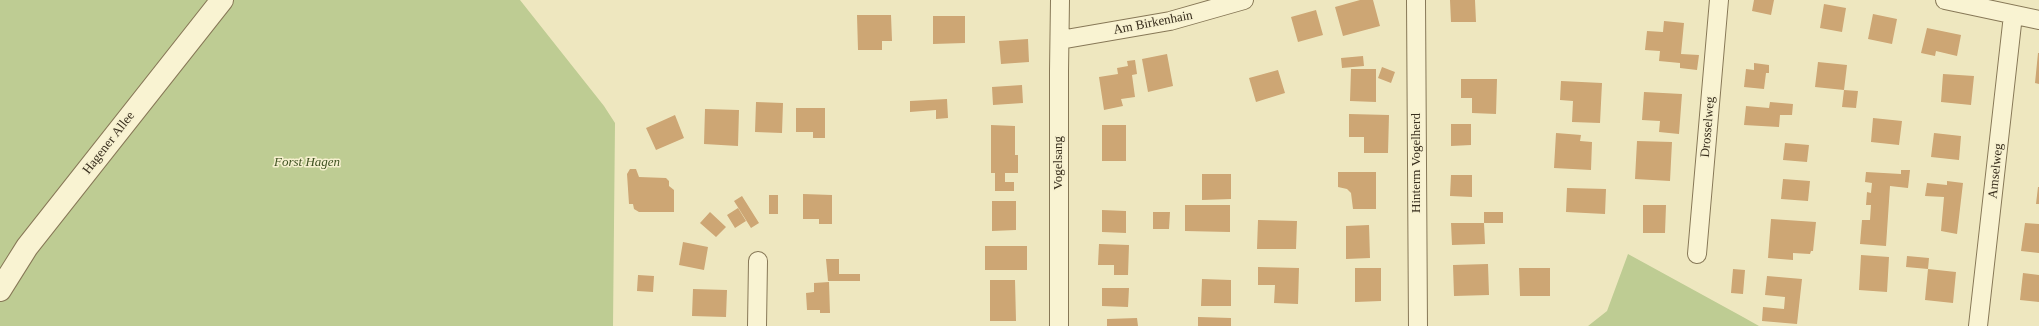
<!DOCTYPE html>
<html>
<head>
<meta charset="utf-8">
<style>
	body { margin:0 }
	canvas { display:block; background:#eee7bf }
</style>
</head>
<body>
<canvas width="2039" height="326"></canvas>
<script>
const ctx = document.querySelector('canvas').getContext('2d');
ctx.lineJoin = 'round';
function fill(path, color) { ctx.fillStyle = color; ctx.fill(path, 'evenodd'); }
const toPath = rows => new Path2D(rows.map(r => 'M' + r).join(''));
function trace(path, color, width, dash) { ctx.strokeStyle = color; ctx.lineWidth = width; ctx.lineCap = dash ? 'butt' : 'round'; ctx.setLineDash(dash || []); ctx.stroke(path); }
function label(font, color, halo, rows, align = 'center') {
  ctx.font = font + ' "Times New Roman",serif'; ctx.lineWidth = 3; ctx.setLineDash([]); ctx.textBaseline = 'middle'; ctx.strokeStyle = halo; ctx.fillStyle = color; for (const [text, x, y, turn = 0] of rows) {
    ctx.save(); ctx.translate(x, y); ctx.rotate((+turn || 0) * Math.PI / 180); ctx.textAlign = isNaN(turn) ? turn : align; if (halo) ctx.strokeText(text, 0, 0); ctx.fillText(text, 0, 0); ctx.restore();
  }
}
const green = toPath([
	[0,0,520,0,604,106,615,123,613,326,0,326],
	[1628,254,1743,317,1759,326,1588,326,1607,311]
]);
const building = toPath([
	[1360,0,1373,0,1380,26,1343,36,1335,7],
	[1450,0,1475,0,1476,22,1451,22],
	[1754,0,1774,0,1771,15,1752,11],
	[1824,4,1846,8,1842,32,1820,28],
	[1316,10,1323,35,1298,42,1291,17],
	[1873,14,1897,19,1892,44,1868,39],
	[857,15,891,15,892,41,882,41,882,50,858,50],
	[933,16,965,16,965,43,933,44],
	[1664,21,1684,23,1681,54,1699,55,1697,70,1680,68,1680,63,1659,61,1660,51,1645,50,1647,31,1663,32],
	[1927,28,1961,35,1957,56,1936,51,1935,56,1921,53],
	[1028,39,1029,62,1001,64,999,41],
	[2038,53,2039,53,2039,84,2035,83],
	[1167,54,1173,86,1148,92,1142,59],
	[1363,56,1364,66,1342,68,1341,58],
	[1135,60,1137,74,1132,75,1135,97,1121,99,1123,106,1104,110,1099,77,1118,74,1117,68,1128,66,1127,61],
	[1818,62,1847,65,1844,90,1815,87],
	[1754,63,1769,65,1769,73,1766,73,1764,89,1744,87,1746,69,1754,70],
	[1382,67,1395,72,1391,83,1378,78],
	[1351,69,1376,69,1376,102,1350,101],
	[1278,70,1285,93,1256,102,1249,78],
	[1943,74,1974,76,1971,105,1941,102],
	[1461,79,1497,79,1496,114,1472,113,1472,98,1461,98],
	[1561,81,1602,83,1600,123,1572,122,1573,101,1560,100],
	[1022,85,1023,103,993,105,992,87],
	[1844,90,1858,91,1856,108,1842,107],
	[1644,92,1682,94,1679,134,1659,132,1660,121,1642,120],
	[947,99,948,118,936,119,936,110,910,112,910,101],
	[756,102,783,103,782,133,755,132],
	[1770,102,1793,104,1792,115,1780,115,1779,127,1744,125,1746,106,1769,108],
	[796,108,825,108,825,138,813,138,813,132,796,132],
	[705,109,739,110,738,146,704,144],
	[1349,114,1389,115,1388,153,1364,153,1364,137,1349,137],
	[675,115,684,138,656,150,646,128],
	[1873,118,1902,121,1899,145,1871,142],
	[1451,124,1471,124,1471,145,1451,146],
	[991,125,1015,126,1015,155,1018,155,1018,173,1005,173,1005,182,1014,182,1014,191,995,191,995,173,991,173],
	[1102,125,1126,125,1126,161,1102,161],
	[1556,133,1581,135,1580,141,1592,142,1591,170,1554,168],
	[1934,133,1961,136,1959,160,1931,157],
	[1637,141,1672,142,1670,181,1635,179],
	[1785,143,1809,145,1807,162,1783,160],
	[630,169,636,169,639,177,666,178,669,181,669,186,674,190,674,212,639,212,634,209,633,204,629,204,627,174],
	[1901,170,1910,170,1908,188,1890,186,1886,246,1860,244,1862,220,1870,220,1871,205,1866,205,1867,192,1871,193,1872,183,1865,182,1866,172,1901,174],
	[1338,172,1376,172,1376,209,1353,209,1351,193,1347,189,1338,187],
	[1202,174,1231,174,1231,199,1202,200],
	[1451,175,1472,175,1472,197,1450,196],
	[1783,179,1810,181,1808,201,1781,199],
	[1947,181,1963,183,1957,234,1941,231,1944,197,1925,196,1927,183,1947,185],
	[2038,187,2039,187,2039,204,2036,204],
	[1567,188,1606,189,1605,214,1566,212],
	[803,194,832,195,832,224,819,224,819,219,803,219],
	[769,195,778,195,778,214,769,214],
	[742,196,759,223,751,228,734,201],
	[992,201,1016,201,1016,230,992,231],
	[1185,205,1230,205,1230,232,1185,231],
	[1643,205,1666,205,1665,233,1643,233],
	[738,208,746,221,735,228,727,215],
	[1102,210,1126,211,1126,233,1102,232],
	[710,212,726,227,716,237,700,223],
	[1153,212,1170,212,1169,229,1153,229],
	[1484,212,1503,212,1503,223,1484,223],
	[1771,219,1816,222,1813,251,1811,251,1810,254,1793,253,1793,260,1768,258],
	[1258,220,1297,221,1296,249,1257,249],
	[1451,223,1484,223,1485,244,1452,245],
	[2025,223,2039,224,2039,253,2021,251],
	[1369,225,1370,258,1346,259,1346,226],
	[683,242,708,247,704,270,679,265],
	[1099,244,1129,245,1128,275,1114,275,1114,265,1098,265],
	[985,246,1027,246,1027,270,985,270],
	[1861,255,1889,257,1887,292,1859,290],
	[1907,256,1929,258,1928,269,1906,267],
	[826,259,839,259,839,274,860,274,860,281,828,281],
	[1488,264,1489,295,1454,296,1453,265],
	[1258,267,1299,268,1298,304,1274,303,1275,285,1258,285],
	[1355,268,1381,268,1381,301,1355,302],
	[1519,268,1550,268,1550,296,1520,296],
	[1733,269,1745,270,1743,294,1731,293],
	[1928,269,1956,272,1953,303,1925,300],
	[2023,273,2039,275,2039,302,2020,300],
	[638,275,654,276,653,292,637,291],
	[1767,276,1802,279,1797,324,1762,321,1763,307,1784,309,1785,297,1765,295],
	[1202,279,1231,280,1231,306,1201,306],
	[990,280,1015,280,1016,321,990,321],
	[829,282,830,313,820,313,820,310,807,310,806,293,814,292,814,283],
	[1102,288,1129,288,1128,307,1102,306],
	[693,289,727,290,726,317,692,316],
	[1198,317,1231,318,1231,326,1198,326],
	[1137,318,1138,326,1107,326,1107,319]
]);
const minor = toPath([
	[1416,0,1418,326],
	[1945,0,2039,20],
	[1060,40,1170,21,1244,0],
	[1697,254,1719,0],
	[757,326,758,261],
	[1059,326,1059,71,1060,0],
	[1978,326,2013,15]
]);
const tertiary = toPath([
	[0,290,27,247,222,0]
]);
const streetNames = [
	["Am Birkenhain",1153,23,-11],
	["Drosselweg",1708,127,-85],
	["Hagener Allee",109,143,-52],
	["Vogelsang",1059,163,-90],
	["Hinterm Vogelherd",1417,163,-90],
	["Amselweg",1996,171,-84]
];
const parkNames = [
	["Forst Hagen",307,163]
];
fill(green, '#becc93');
fill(building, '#cda674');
trace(minor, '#877857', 20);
trace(tertiary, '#877857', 24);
trace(minor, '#f9f3d2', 18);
trace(tertiary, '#f9f3d2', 22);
label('13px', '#372d1c', '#f6f0cf', streetNames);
label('italic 13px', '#405322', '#f6f0cf', parkNames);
</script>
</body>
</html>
